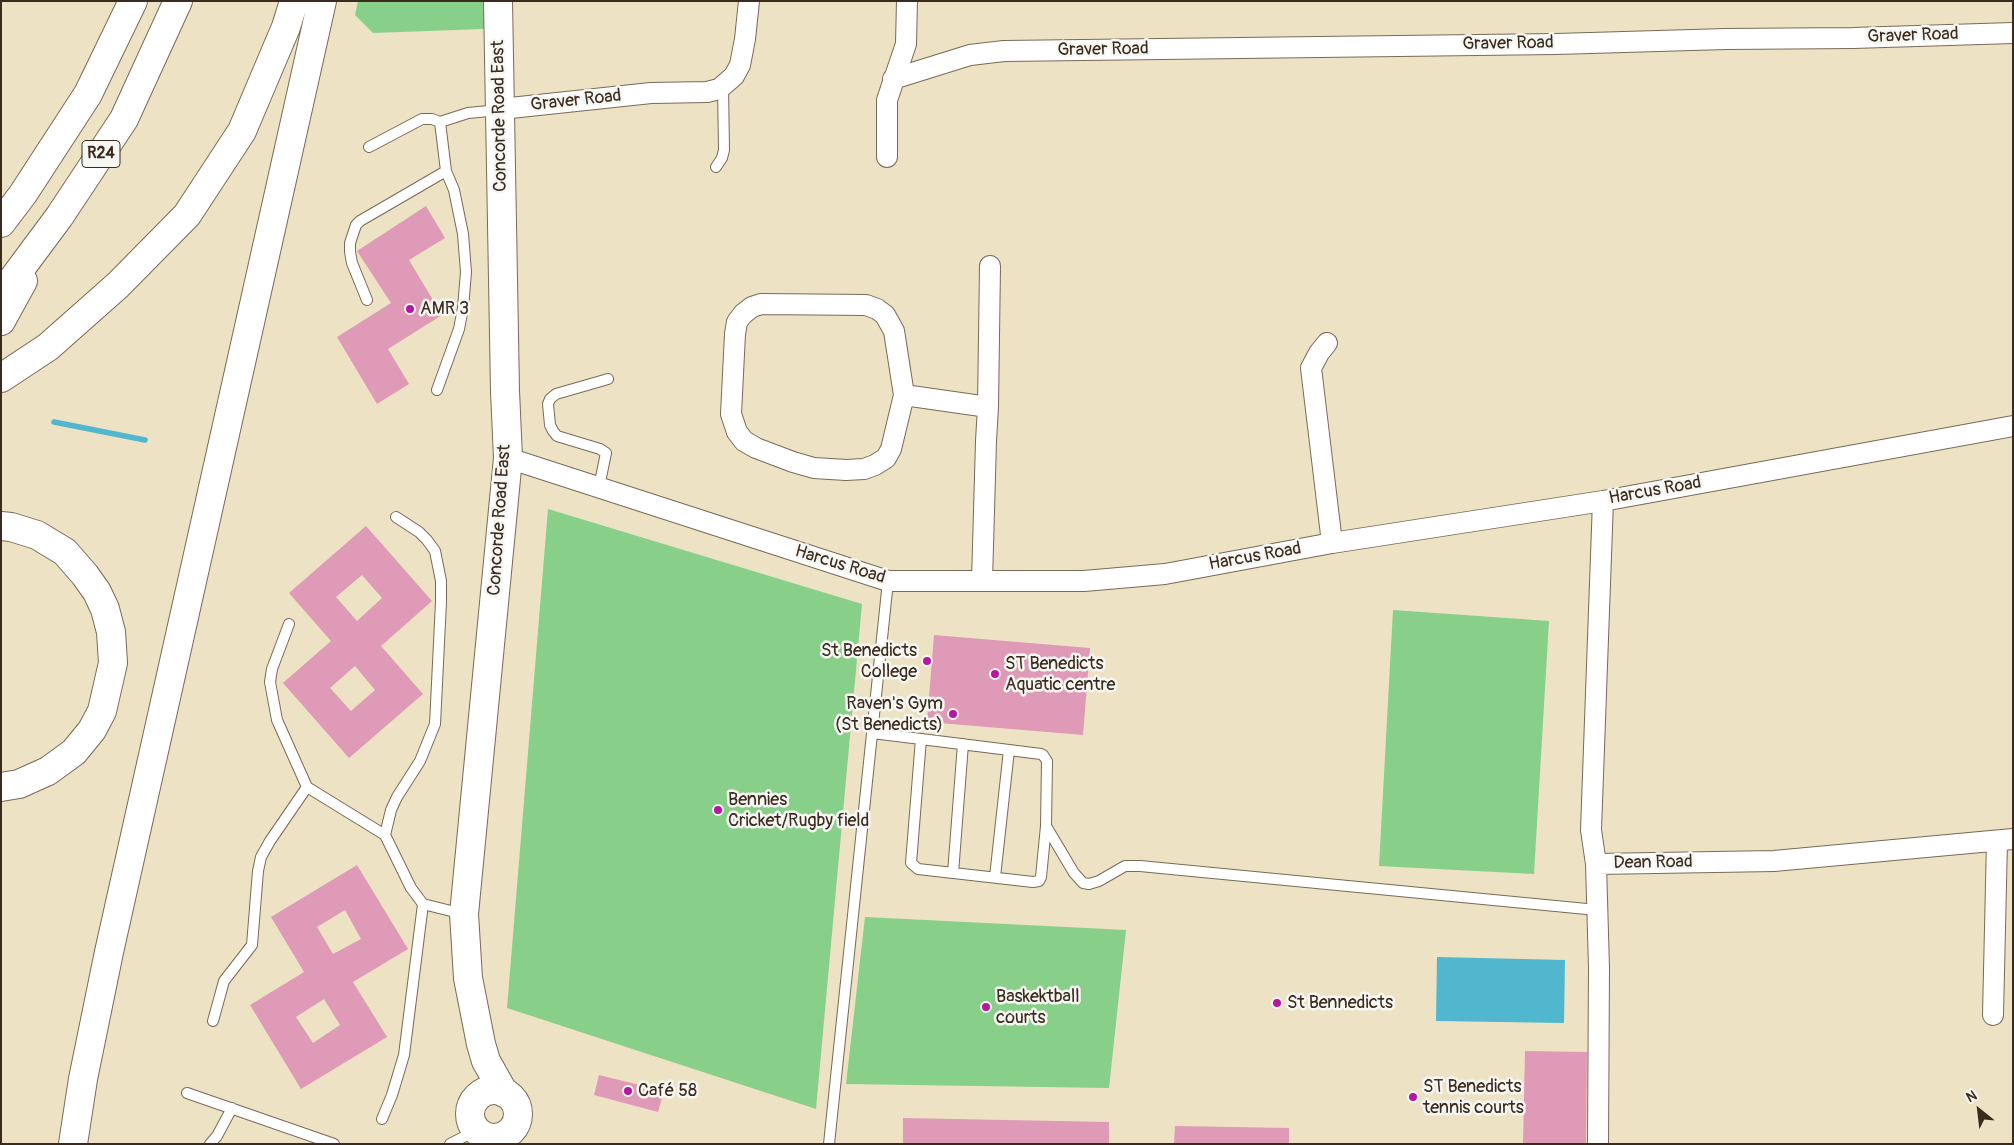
<!DOCTYPE html>
<html>
<head>
<meta charset="utf-8">
<style>
	body { margin:0 }
	#map { position:relative; width:2014px; height:1145px; overflow:hidden; background:#ede2c4; font-family:Pangolin,sans-serif }
	canvas { display:block }
	.frame { position:absolute; inset:0; border:2px solid #3b2a1e; pointer-events:none }
	.north { position:absolute; left:1954px; top:1085px; width:50px; height:50px; -webkit-text-stroke:4px #f6f6f2; paint-order:stroke; rotate:331deg; font-size:14px; font-weight:700; line-height:20px; text-align:center; color:#3b2a1e }
	.north::after { content:''; display:block; margin:auto; width:18px; height:22px; background:#3b2a1e; clip-path:polygon(50% 0,100% 100%,50% 72%,0 100%) }
</style>
</head>
<body>
<div id="map">
<canvas width="2014" height="1145"></canvas>
<div class="frame"></div>
<div class="north">N</div>
</div>
<script>
const ctx = document.querySelector('canvas').getContext('2d');
ctx.lineJoin = 'round';
function fill(path, color) { ctx.fillStyle = color; ctx.fill(path, 'evenodd'); }
const toPath = rows => new Path2D(rows.map(r => 'M' + r).join(''));
function trace(path, color, width, dash) { ctx.strokeStyle = color; ctx.lineWidth = width; ctx.lineCap = dash ? 'butt' : 'round'; ctx.setLineDash(dash || []); ctx.stroke(path); }
function label(font, color, halo, rows, align = 'center') {
  ctx.font = font + ' Pangolin,sans-serif'; ctx.lineWidth = 5; ctx.setLineDash([]); ctx.textBaseline = 'middle'; ctx.strokeStyle = halo; ctx.fillStyle = color; for (const [text, x, y, turn = 0] of rows) {
    ctx.save(); ctx.translate(x, y); ctx.rotate((+turn || 0) * Math.PI / 180); ctx.textAlign = isNaN(turn) ? turn : align; if (halo) ctx.strokeText(text, 0, 0); ctx.fillText(text, 0, 0); ctx.restore();
  }
}
const green = toPath([
	[358,1,501,1,502,14,483,29,373,33,355,15],
	[548,509,862,604,816,1109,507,1008],
	[1393,610,1549,621,1534,874,1379,866],
	[865,917,1126,930,1109,1088,846,1084]
]);
const water = toPath([
	[1437,957,1565,960,1564,1023,1436,1021]
]);
const stream = toPath([
	[54,422,145,440]
]);
const building = toPath([
	[426,206,445,238,409,260,442,315,388,349,409,384,377,404,337,337,391,303,357,251],
	[366,526,432,601,381,646,423,694,349,758,283,683,331,641,289,593],
	[362,575,382,598,357,621,336,597],
	[355,666,375,690,351,711,330,688],
	[934,635,1090,648,1083,735,927,722],
	[357,865,408,949,353,982,387,1037,301,1089,250,1005,304,972,271,917],
	[345,910,361,939,333,954,317,927],
	[324,999,340,1025,313,1043,296,1017],
	[1525,1051,1587,1052,1586,1144,1523,1144],
	[599,1075,664,1091,658,1112,594,1095],
	[903,1118,1109,1122,1109,1144,903,1144],
	[1175,1126,1289,1128,1289,1144,1174,1144]
]);
const lane = toPath([
	[369,147,422,119,432,119,440,122,468,113,499,110],
	[716,167,722,158,724,150,723,86],
	[367,300,352,263,350,252,350,243,356,225,360,221,446,171],
	[437,390,459,329,463,308,466,272,463,234,454,190,446,171,440,122],
	[599,487,606,453,600,449,557,436,553,431,550,425,548,404,550,399,556,394,608,379],
	[396,517,419,532,427,540,435,551,441,581,441,602,435,724,420,761,397,797,391,810,385,835,411,888,423,904,463,914],
	[289,624,272,669,270,682,277,720,307,787,385,835],
	[872,733,921,739,1041,754,1043,755,1047,761,1046,826,1041,877,1039,881,1033,882,918,869,911,863,921,739],
	[1046,826,1074,873,1083,883,1089,884,1099,881,1125,866,1140,866,1597,910],
	[953,873,963,744],
	[995,877,1009,750],
	[213,1021,224,981,252,945,258,871,261,857,270,841,307,787],
	[187,1093,334,1144],
	[382,1119,392,1095,404,1055,423,904],
	[210,1144,217,1136,232,1108],
	[450,1144,477,1130],
	[829,1144,888,581]
]);
const street = toPath([
	[893,79,970,55,1004,51,1556,44,1726,39,1853,38,2013,33],
	[501,109,651,93,707,92,719,89,734,76,740,65,745,39,749,1],
	[887,157,887,100,906,44,907,1],
	[761,304,866,305,877,309,885,315,894,331,904,395,891,449,886,458,875,465,864,469,846,470,814,468,793,462,756,448,744,441,737,432,731,414,735,334,737,322,743,314,752,307,761,304],
	[1327,343,1319,353,1311,368,1332,543],
	[904,395,988,407,986,441,982,581],
	[988,407,990,266],
	[508,458,888,581,1084,581,1165,574,1332,543,1603,501,2013,426],
	[1603,501,1591,830,1596,864,1774,861,2013,839],
	[1596,864,1599,968,1598,1144],
	[1993,1015,1997,841]
]);
const secondary = toPath([
	[498,1,505,391,508,458,464,914,468,978,481,1044,486,1061,504,1093],
	'470 1114a24 24 0 1 1 48 0a24 24 0 1 1-48 0Z'
]);
const highway = toPath([
	[1,223,23,194,88,94,133,1],
	[1,295,59,217,124,119,178,1],
	[1,321,23,281],
	[1,378,48,347,118,285,187,215,242,131,286,27,294,1],
	[1,526,11,527,37,535,65,552,85,575,97,592,105,609,111,632,113,663,102,711,92,730,74,752,48,771,19,784,1,787],
	[73,1144,83,1079,109,952,322,1]
]);
const markers = [
	[410,309,5,"#b5179e"],
	[927,661,5,"#b5179e"],
	[995,674,5,"#b5179e"],
	[953,714,5,"#b5179e"],
	[718,810,5,"#b5179e"],
	[1277,1003,5,"#b5179e"],
	[986,1007,5,"#b5179e"],
	[628,1091,5,"#b5179e"],
	[1413,1097,5,"#b5179e"]
];
const shields = [
	[101,154,38]
];
const shieldNames = [
	["R24",101,154]
];
const streetNames = [
	["Graver Road",1913,36,-2],
	["Graver Road",1508,44,-1],
	["Graver Road",1103,50,-1],
	["Graver Road",576,101,-6],
	["Concorde Road East",500,116,-91],
	["Harcus Road",1655,491,-10],
	["Concorde Road East",500,520,-86],
	["Harcus Road",1255,557,-10],
	["Harcus Road",840,565,17],
	["Dean Road",1653,863,-1]
];
const poiNames = [
	["AMR 3",420,309],
	["St Benedicts",917,651,"right"],
	["College",917,672,"right"],
	["ST Benedicts",1005,664],
	["Aquatic centre",1005,685],
	["Raven's Gym",943,704,"right"],
	["(St Benedicts)",943,725,"right"],
	["Bennies",728,800],
	["Cricket/Rugby field",728,821],
	["Baskektball",996,997],
	["courts",996,1018],
	["St Bennedicts",1287,1003],
	["ST Benedicts",1423,1087],
	["tennis courts",1423,1108],
	["Café 58",638,1091]
];
fill(green, '#88cf8a');
fill(water, '#50b7ce');
trace(stream, '#50b7ce', 5.5);
fill(building, '#de9ab7');
trace(lane, '#796a58', 12);
trace(street, '#796a58', 22);
trace(secondary, '#796a58', 30);
trace(highway, '#796a58', 30);
trace(lane, '#fff', 10);
trace(street, '#fff', 20);
trace(secondary, '#fff', 28);
trace(highway, '#fff', 28);
for (const [x, y, r, color] of markers) { const dot = new Path2D(); dot.arc(x, y, r, 0, 2 * Math.PI); ctx.fillStyle = color; ctx.fill(dot); trace(dot, '#f6f6f2', 2); }
for (const [x, y, w] of shields) { const box = new Path2D(); box.roundRect(x - w / 2, y - 13.5, w, 27, 4); ctx.fillStyle = '#f6f6f2'; ctx.fill(box); trace(box, '#3b2a1e', 1); }
label('bold 16px', '#3b2a1e', null, shieldNames);
label('18px', '#3b2a1e', '#f6f6f2', streetNames);
label('18px', '#3b2a1e', '#f6f6f2', poiNames, 'left');
</script>
</body>
</html>
